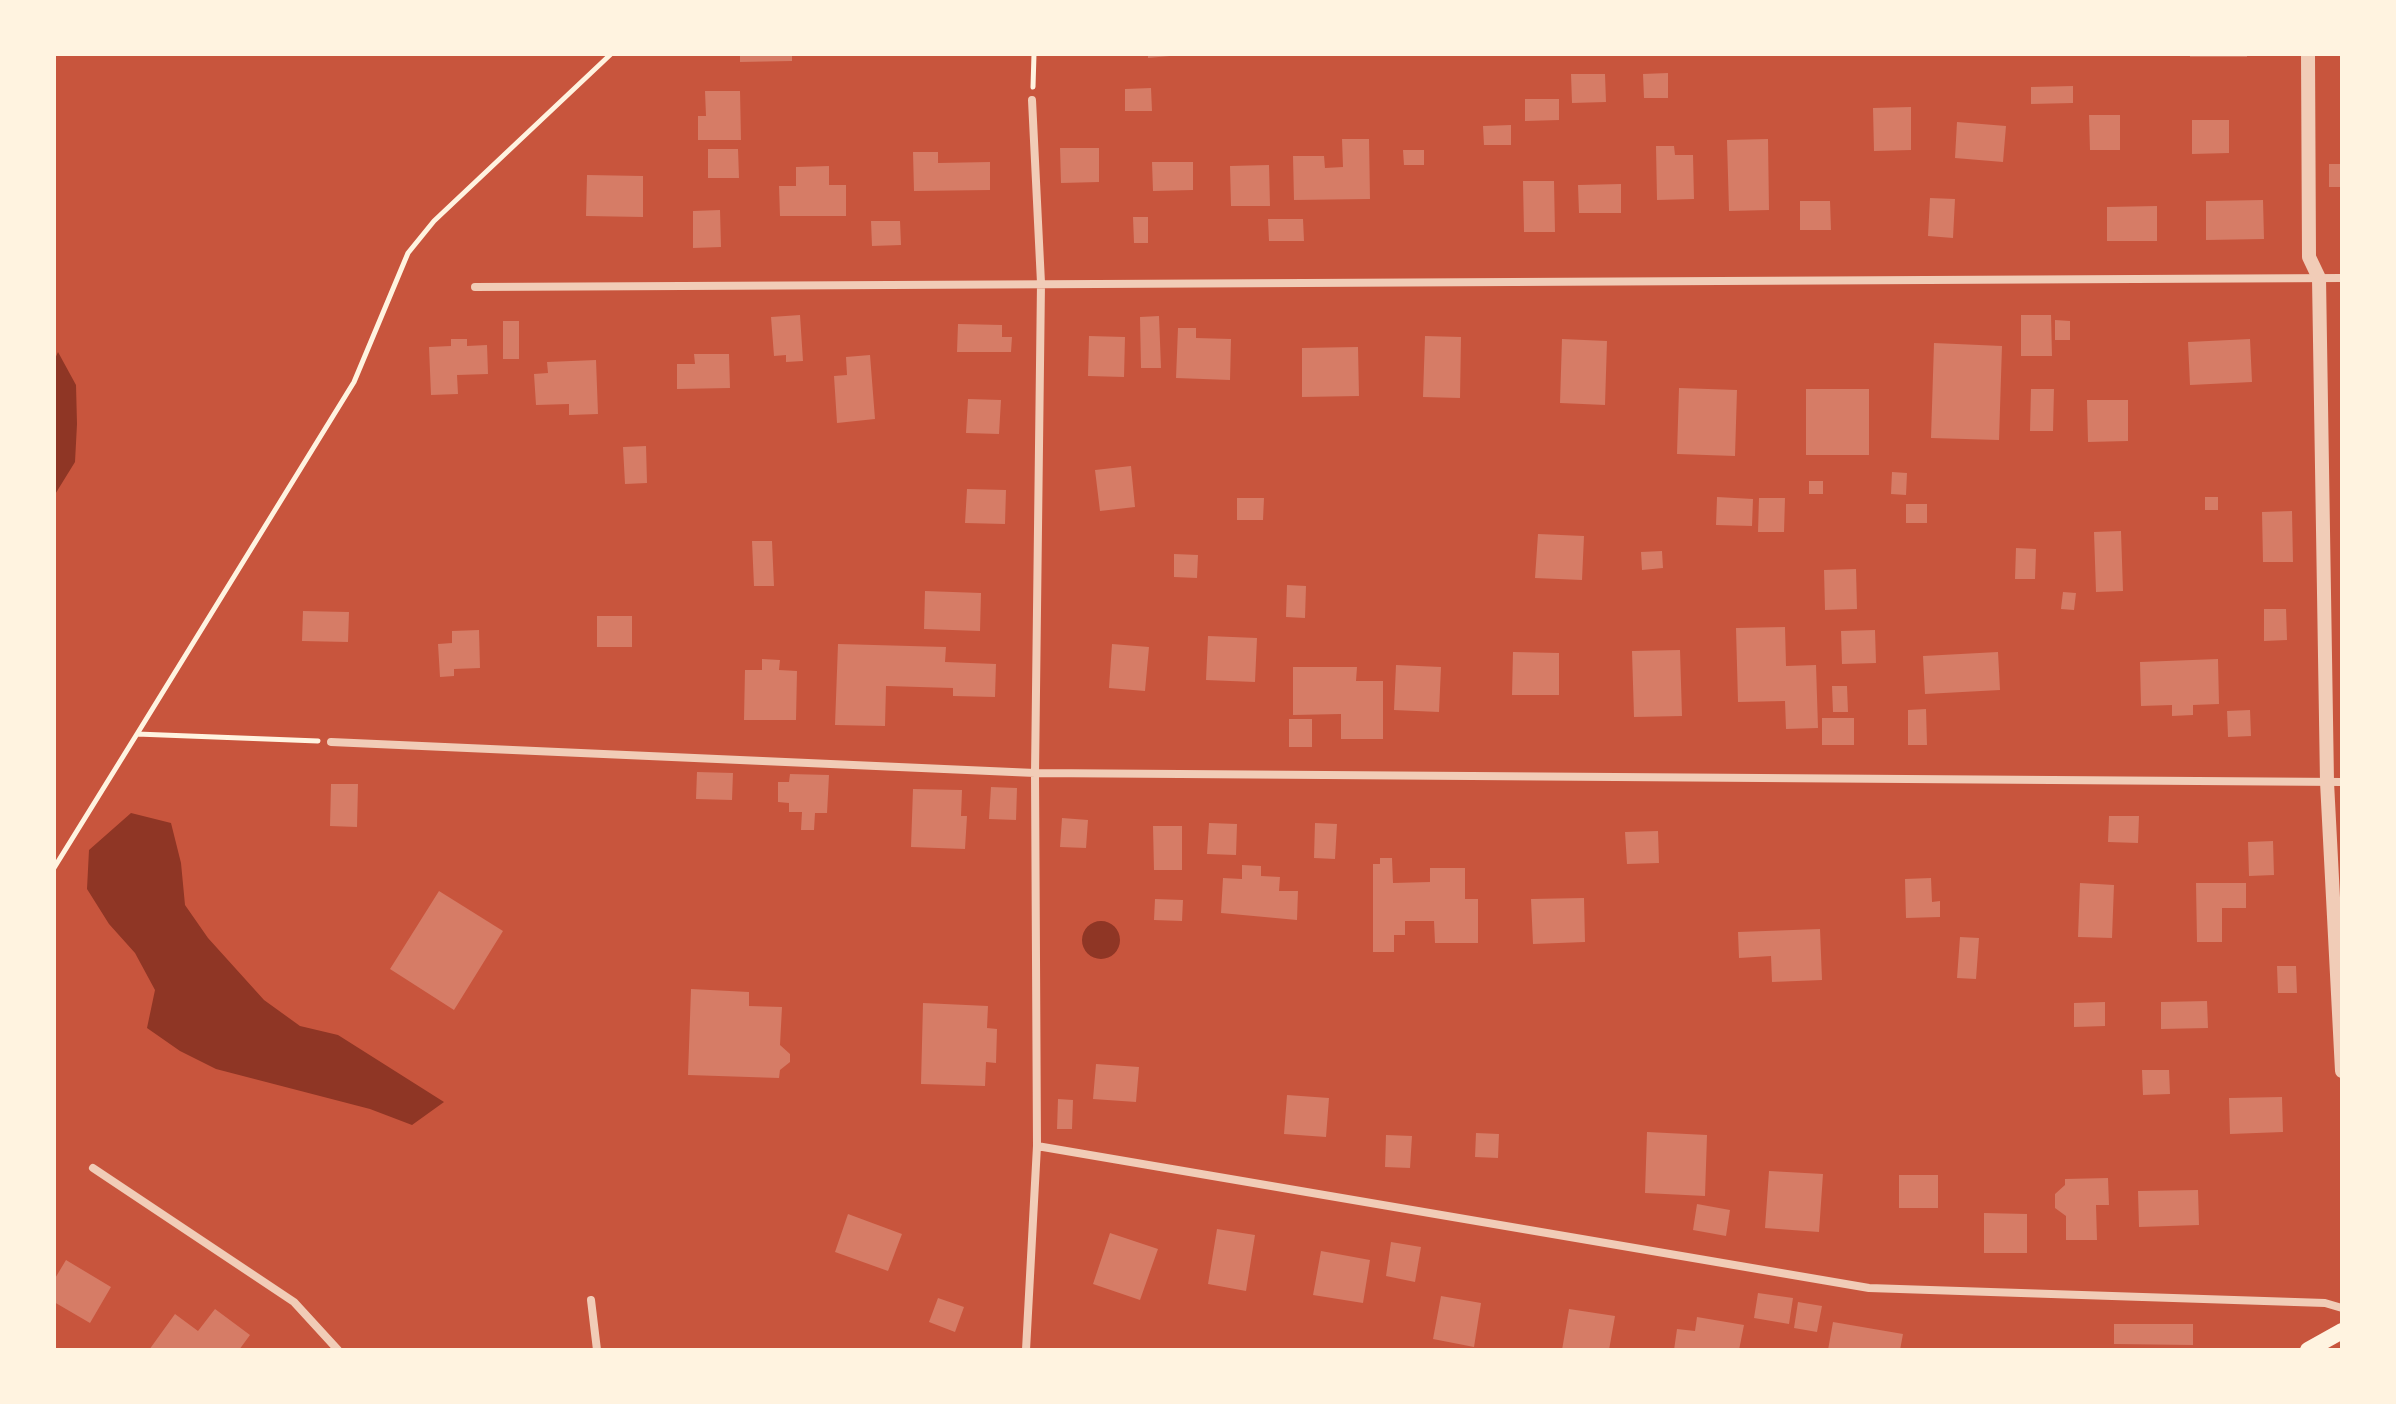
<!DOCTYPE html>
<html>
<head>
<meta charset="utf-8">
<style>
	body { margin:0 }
	#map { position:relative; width:2396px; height:1404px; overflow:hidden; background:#c8553d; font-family:Rubik,sans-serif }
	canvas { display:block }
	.frame { position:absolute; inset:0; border:56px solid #fff3e0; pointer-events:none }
</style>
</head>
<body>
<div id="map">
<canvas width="2396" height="1404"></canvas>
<div class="frame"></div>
</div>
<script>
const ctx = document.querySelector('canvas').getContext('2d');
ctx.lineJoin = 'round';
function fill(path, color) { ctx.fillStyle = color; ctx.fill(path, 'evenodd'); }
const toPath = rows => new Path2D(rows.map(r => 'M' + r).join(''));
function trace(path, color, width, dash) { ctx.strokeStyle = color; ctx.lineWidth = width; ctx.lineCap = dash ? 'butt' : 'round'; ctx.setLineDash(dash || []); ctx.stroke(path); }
const water = toPath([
	[58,352,76,385,77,424,75,462,54,496,54,361],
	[131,813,171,823,181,863,185,905,208,938,264,1000,300,1026,338,1035,444,1102,412,1125,370,1109,216,1069,180,1051,147,1028,155,990,135,953,109,924,87,889,89,850],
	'1082 940a19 19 0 1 1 38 0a19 19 0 1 1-38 0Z'
]);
const building = toPath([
	[740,54,792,54,792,61,740,62],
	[1148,54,1170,54,1170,56,1148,58],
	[2190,54,2247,54,2247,57,2190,57],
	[1668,73,1668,98,1644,98,1643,74],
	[1571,74,1605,74,1606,102,1572,103],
	[2073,86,2073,103,2031,104,2031,87],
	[1151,88,1152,111,1125,111,1125,89],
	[705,91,740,91,741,140,698,140,698,116,706,116],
	[1525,99,1559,99,1559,120,1525,121],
	[1911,107,1911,150,1874,151,1873,108],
	[2089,115,2120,115,2120,150,2090,150],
	[2192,120,2229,120,2229,153,2192,154],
	[1957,122,2006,126,2003,162,1955,158],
	[1511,125,1511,145,1484,145,1483,126],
	[1342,139,1369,139,1370,199,1294,200,1293,156,1324,156,1325,168,1343,167],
	[1768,139,1769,210,1729,211,1727,140],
	[1656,146,1674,146,1675,155,1693,155,1694,199,1657,200],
	[1060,148,1099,148,1099,182,1061,183],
	[708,149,738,149,739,178,708,178],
	[1403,150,1424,150,1424,165,1404,165],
	[913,152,938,152,938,163,990,162,990,190,914,191],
	[1152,162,1193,162,1193,190,1153,191],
	[2329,164,2342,164,2342,187,2329,187],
	[1269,165,1270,206,1231,206,1230,166],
	[829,166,829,185,846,185,846,216,780,216,779,186,796,186,796,167],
	[587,175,643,176,643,217,586,216],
	[1523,181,1554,181,1555,232,1524,232],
	[1621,184,1621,213,1579,213,1578,185],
	[1930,198,1955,199,1953,238,1928,236],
	[2263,200,2264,239,2206,240,2206,201],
	[1800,201,1830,201,1831,230,1800,230],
	[2157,206,2157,241,2107,241,2107,207],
	[720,210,721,247,693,248,693,211],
	[1133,217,1148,217,1148,243,1134,243],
	[1268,219,1303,219,1304,241,1269,241],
	[871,221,900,221,901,245,872,246],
	[800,315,803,361,786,362,786,355,774,356,771,317],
	[2021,315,2051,315,2052,356,2021,356],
	[1159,316,1161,368,1141,368,1140,317],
	[2055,320,2070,321,2070,340,2055,340],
	[503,321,519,321,519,359,503,359],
	[958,324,1002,325,1002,337,1012,337,1011,352,957,352],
	[1178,328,1196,328,1196,338,1231,339,1230,380,1176,378],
	[1089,336,1125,337,1124,377,1088,376],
	[1425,336,1461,337,1460,398,1423,397],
	[451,339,467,339,467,346,487,345,488,374,457,375,458,394,431,395,429,347,451,346],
	[1562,339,1607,341,1605,405,1560,403],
	[2250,339,2252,382,2190,385,2188,342],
	[1934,343,2002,346,1999,440,1931,438],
	[1358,347,1359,396,1302,397,1302,348],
	[694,354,729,354,730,388,677,389,677,364,695,364],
	[870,355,875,419,837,423,834,376,847,375,846,357],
	[596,360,598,414,569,415,569,404,536,405,534,374,548,373,547,362],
	[1679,388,1737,390,1735,456,1677,454],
	[1806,389,1869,389,1869,455,1806,455],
	[2031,389,2054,389,2053,431,2030,431],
	[968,399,1001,400,999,434,966,433],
	[2087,400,2128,400,2128,441,2088,442],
	[646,446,647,483,625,484,623,447],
	[1131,466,1135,507,1100,511,1095,470],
	[1892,472,1907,473,1906,495,1891,494],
	[1809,481,1823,481,1823,494,1809,494],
	[967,489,1006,490,1005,524,965,523],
	[1717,497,1753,499,1752,526,1716,525],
	[2205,497,2218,497,2218,510,2205,510],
	[1237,498,1264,498,1263,520,1237,520],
	[1759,498,1785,498,1784,532,1758,532],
	[1906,504,1927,504,1927,523,1906,523],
	[2292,511,2293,562,2263,562,2262,512],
	[2121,531,2123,591,2096,592,2094,532],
	[1538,534,1584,536,1582,580,1535,578],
	[752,541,772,541,774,586,754,586],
	[2016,548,2036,549,2035,579,2015,579],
	[1662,551,1663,568,1642,570,1641,552],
	[1174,554,1198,555,1197,578,1174,577],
	[1856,569,1857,609,1825,610,1824,570],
	[1287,585,1306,586,1305,618,1286,617],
	[925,591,981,593,980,631,924,629],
	[2063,592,2076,593,2074,610,2061,609],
	[2264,609,2286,609,2287,640,2264,641],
	[303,611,349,612,348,642,302,641],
	[597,616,632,616,632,647,597,647],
	[1785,627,1786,666,1816,665,1818,728,1786,729,1785,701,1738,702,1736,628],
	[479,630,480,668,454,669,454,676,440,677,438,644,452,643,452,631],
	[1875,630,1876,663,1842,664,1841,631],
	[1208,636,1257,638,1255,682,1206,680],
	[838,644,946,647,945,662,996,664,995,697,953,696,953,688,886,686,885,726,835,725],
	[1112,644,1149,647,1145,691,1109,688],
	[1680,650,1682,716,1634,717,1632,651],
	[1513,652,1559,653,1559,695,1512,695],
	[1998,652,2000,690,1925,694,1923,656],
	[762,659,780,660,779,670,797,671,796,720,744,720,745,670,762,670],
	[2218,659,2219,704,2193,705,2193,715,2172,716,2172,705,2141,706,2140,662],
	[1396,665,1441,667,1439,712,1394,710],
	[1293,667,1357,667,1356,681,1383,681,1383,739,1341,739,1341,714,1293,715],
	[1832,686,1847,686,1848,712,1833,712],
	[1926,709,1927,745,1908,745,1908,710],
	[2250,710,2251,736,2228,737,2227,711],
	[1822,718,1854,718,1854,745,1822,745],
	[1289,719,1312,719,1312,747,1289,747],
	[697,772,733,773,732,800,696,799],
	[790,774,829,775,827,813,815,813,814,830,801,830,802,812,789,812,789,803,778,802,778,782,789,782],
	[331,784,358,784,357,827,330,826],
	[991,787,1017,788,1016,820,989,819],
	[913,789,962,790,961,816,967,816,965,849,911,847],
	[2109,816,2139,816,2138,843,2108,842],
	[1062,818,1088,820,1086,848,1060,847],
	[1209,823,1237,824,1236,855,1207,854],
	[1315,823,1337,824,1335,859,1314,858],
	[1153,826,1182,826,1182,870,1154,870],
	[1658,831,1659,863,1627,864,1625,832],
	[2273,841,2274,875,2249,876,2248,842],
	[1380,858,1392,858,1393,883,1430,882,1430,868,1465,868,1465,899,1478,899,1478,943,1435,943,1434,921,1405,921,1405,935,1394,935,1394,952,1373,952,1373,864,1380,864],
	[1242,865,1261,866,1261,876,1280,877,1279,891,1298,891,1297,920,1221,913,1223,878,1242,879],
	[1931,878,1932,902,1940,901,1940,917,1906,918,1905,879],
	[2080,883,2114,885,2112,938,2078,937],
	[2196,883,2246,883,2246,908,2222,908,2222,942,2197,942],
	[439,891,503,931,454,1010,390,969],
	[1584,898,1585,942,1533,944,1531,899],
	[1155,899,1183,900,1182,921,1154,920],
	[1820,929,1822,980,1772,982,1771,956,1739,958,1738,932],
	[1960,937,1979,938,1976,979,1957,978],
	[2277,966,2296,966,2297,993,2278,993],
	[691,989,749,992,749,1006,782,1007,780,1045,790,1054,790,1062,780,1070,779,1078,688,1075],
	[2207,1001,2208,1028,2161,1029,2161,1002],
	[2105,1002,2105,1026,2074,1027,2074,1003],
	[923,1003,988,1006,987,1028,997,1029,996,1063,986,1062,985,1086,921,1084],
	[1096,1064,1139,1067,1136,1102,1093,1099],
	[2142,1070,2169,1070,2170,1094,2143,1095],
	[1287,1095,1329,1098,1326,1137,1284,1134],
	[2282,1097,2283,1132,2230,1134,2229,1098],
	[1058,1099,1073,1100,1072,1129,1057,1129],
	[1647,1132,1707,1135,1705,1196,1645,1193],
	[1476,1133,1499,1134,1498,1158,1475,1157],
	[1386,1135,1412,1136,1410,1168,1385,1167],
	[1769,1171,1823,1174,1819,1232,1765,1228],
	[1899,1175,1938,1175,1938,1208,1899,1208],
	[2108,1178,2109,1205,2096,1205,2097,1240,2066,1240,2066,1216,2055,1208,2055,1194,2065,1185,2065,1179],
	[2198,1190,2199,1225,2139,1227,2138,1191],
	[1697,1204,1730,1210,1726,1236,1693,1230],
	[1984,1213,2027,1214,2027,1253,1984,1253],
	[848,1214,902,1234,888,1271,835,1252],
	[1217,1229,1255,1235,1246,1291,1208,1284],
	[1110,1233,1158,1249,1140,1300,1093,1284],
	[1391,1242,1421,1247,1415,1282,1386,1276],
	[1321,1251,1370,1260,1363,1303,1313,1295],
	[66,1260,111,1287,90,1323,54,1302,54,1280],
	[1758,1293,1793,1298,1789,1324,1754,1318],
	[1441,1296,1481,1303,1474,1347,1433,1339],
	[938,1298,964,1307,955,1332,929,1322],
	[1798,1302,1822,1306,1817,1332,1794,1328],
	[215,1309,250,1335,239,1350,149,1350,175,1314,198,1331],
	[1569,1309,1615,1316,1609,1350,1562,1350],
	[1697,1317,1744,1325,1739,1350,1674,1350,1677,1329,1695,1331],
	[1833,1322,1903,1334,1900,1350,1828,1350],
	[2114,1324,2193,1324,2193,1345,2114,1344]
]);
const path = toPath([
	[1033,87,1034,54],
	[318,741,137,734,354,382,408,253,434,221,611,54],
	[54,868,137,734]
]);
const minor = toPath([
	[475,287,2342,278],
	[331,742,1035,773,2342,782],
	[1037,1146,1869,1288,2325,1303,2342,1308],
	[93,1168,294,1302,338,1350],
	[591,1300,597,1350],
	[1026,1350,1037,1146,1035,773,1041,283,1032,100]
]);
const tertiary = toPath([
	[2308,54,2309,257,2319,278,2327,782,2342,1071]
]);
const secondary = toPath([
	[2308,1350,2342,1331]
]);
fill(water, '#8f3625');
fill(building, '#d67c66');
trace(path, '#fff3e0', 5);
trace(minor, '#f1ccb7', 8);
trace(tertiary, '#f1ccb7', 14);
trace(secondary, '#fff3e0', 16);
</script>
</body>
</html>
